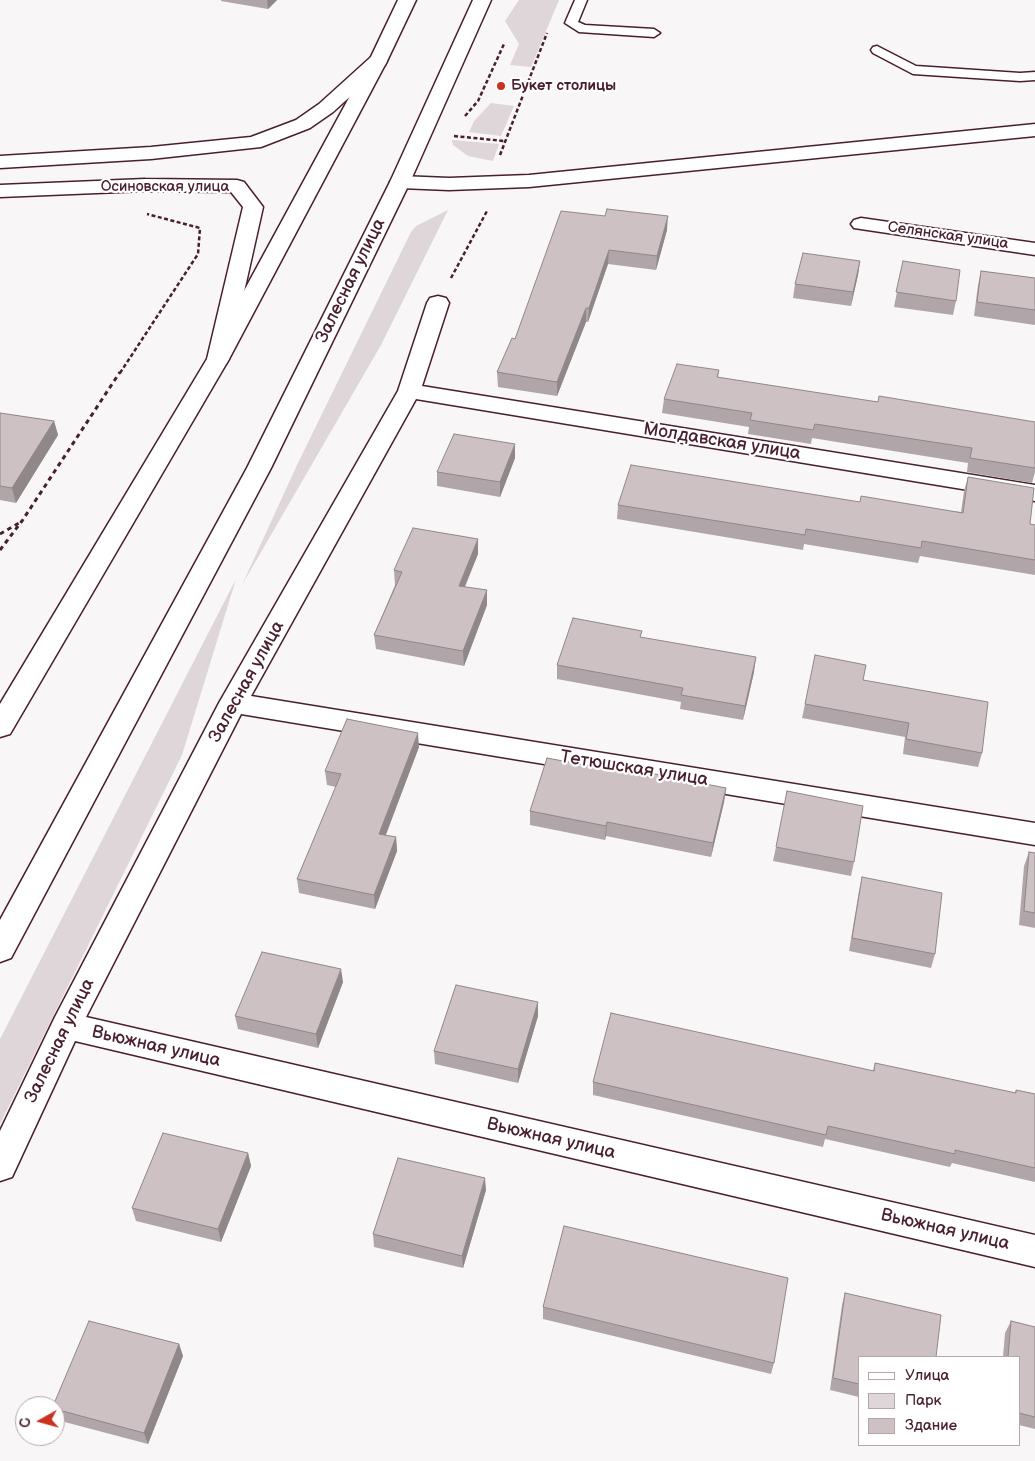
<!DOCTYPE html>
<html>
<head>
<meta charset="utf-8">
<style>
	body { margin:0 }
	#map { position:relative; width:1035px; height:1461px; overflow:hidden; background:#f8f6f7; font-family:"Balsamiq Sans",sans-serif }
	canvas { display:block }
	.legend { position:absolute; left:858px; top:1356px; width:162px; height:90px; box-sizing:border-box; background:#fff; border:1px solid #b7a5aa; margin:0; padding:6px 9px; list-style:none; font-size:15px; color:#4a1f2b }
	.legend li { display:flex; align-items:center; gap:10px; height:25px }
	.legend b { width:25px; border:1px solid #b7a5aa }
	.north { position:absolute; left:15px; top:1396px; width:50px; height:50px; box-sizing:border-box; background:#fff; border:1px solid #b7a5aa; border-radius:50%; rotate:263deg; font-size:14px; font-weight:700; line-height:20px; text-align:center; color:#4a1f2b }
	.north::after { content:''; display:block; margin:auto; width:18px; height:22px; background:#c8321e; clip-path:polygon(50% 0,100% 100%,50% 72%,0 100%) }
</style>
</head>
<body>
<div id="map">
<canvas width="1035" height="1461"></canvas>
<ul class="legend">
<li><b style="height:6px;background:#fff"></b>Улица</li>
<li><b style="height:14px;background:#ded6d9"></b>Парк</li>
<li><b style="height:14px;background:#cdc1c4"></b>Здание</li>
</ul>
<div class="north">С</div>
</div>
<script>
const ctx = document.querySelector('canvas').getContext('2d');
ctx.lineJoin = 'round';
function fill(path, color) { ctx.fillStyle = color; ctx.fill(path, 'evenodd'); }
const toPath = rows => new Path2D(rows.map(r => 'M' + r).join(''));
function trace(path, color, width, dash) { ctx.strokeStyle = color; ctx.lineWidth = width; ctx.lineCap = dash ? 'butt' : 'round'; ctx.setLineDash(dash || []); ctx.stroke(path); }
function label(font, color, halo, rows, align = 'center') {
  ctx.font = font + ' "Balsamiq Sans",sans-serif'; ctx.lineWidth = 4.5; ctx.setLineDash([]); ctx.textBaseline = 'middle'; ctx.strokeStyle = halo; ctx.fillStyle = color; for (const [text, x, y, turn = 0] of rows) {
    ctx.save(); ctx.translate(x, y); ctx.rotate((+turn || 0) * Math.PI / 180); ctx.textAlign = isNaN(turn) ? turn : align; if (halo) ctx.strokeText(text, 0, 0); ctx.fillText(text, 0, 0); ctx.restore();
  }
}
const green = toPath([
	[519,0,559,0,531,67,510,65,519,44,505,21],
	[491,103,514,106,501,136,469,132,474,121],
	[452,140,499,144,493,161,468,156,453,145],
	[448,210,381,345,242,585,297,465,411,232,416,226],
	[236,579,182,755,0,1124,0,1039]
]);
const pathFar1 = toPath([
	[465,116,478,101,504,44],
	[454,136,504,141],
	[500,155,547,33],
	[451,278,487,211],
	[120,373,198,254,200,228,147,214]
]);
const path = toPath([
	[0,534,19,523],
	[0,550,22,521,120,372]
]);
const service = toPath([
	[575,0,587,0,578,22,585,25,654,29,660,33,654,37,579,32,565,23,575,0],
	[877,46,916,66,1020,73,1035,72,1035,80,1020,81,913,74,873,53,871,50,873,47,877,46]
]);
const minor = toPath([
	[861,218,1035,243,1035,255,854,228,851,224,854,220,861,218],
	[438,296,446,298,449,303,422,386,1035,485,1035,501,416,399,251,696,1035,823,1035,845,241,714,86,1017,1035,1235,1035,1267,75,1041,12,1177,0,1181,0,1131,55,1017,219,703,398,391,427,303,430,298,438,296]
]);
const tertiary = toPath([
	[378,55,385,57,387,61,385,65,333,112,310,128,261,147,151,159,0,168,0,156,151,147,251,137,296,120,319,104,371,57,378,55],
	[145,179,237,180,244,182,263,207,229,359,226,364,218,366,210,364,207,359,243,207,231,192,145,191,0,197,0,185,145,179]
]);
const secondary = toPath([
	[1035,124,1035,136,529,187,449,190,400,188,393,186,390,182,393,178,400,176,449,178,529,175,1035,124]
]);
const primary = toPath([
	[398,0,416,0,387,61,229,359,10,734,0,737,0,704,207,359,369,61,398,0],
	[473,0,491,0,410,182,271,468,11,958,0,962,0,920,247,468,390,182,473,0]
]);
const wall = toPath([
	[221,0,277,0,268,9,221,1],
	[605,216,667,230,656,270,608,264,588,322,586,322,557,396,498,387,497,372,515,339],
	[860,261,858,275,851,306,793,298,795,284],
	[903,261,956,301,953,315,894,307],
	[981,271,1035,278,1035,325,974,316,978,285],
	[719,370,718,378,878,402,1035,422,1035,472,1032,483,967,472,968,463,812,438,811,444,748,434,749,427,662,413,664,399],
	[0,413,54,421,58,435,16,503,0,500],
	[515,458,500,497,437,486,437,472],
	[968,477,1030,524,1035,525,1035,575,920,556,918,563,804,544,803,550,617,519,618,505,860,502,961,512,964,491],
	[478,539,478,554,465,587,487,605,464,666,376,649,374,635,395,585,394,570],
	[642,637,754,672,743,720,680,709,681,702,557,679,557,665],
	[863,680,982,753,978,767,903,754,905,737,802,718,805,704],
	[419,747,385,835,396,837,397,851,375,909,299,893,297,879,336,787,327,785,325,771],
	[649,777,726,788,724,802,711,857,606,836,605,840,530,825,530,811],
	[776,847,854,862,851,876,773,861],
	[1029,852,1035,853,1035,928,1019,925,1024,866],
	[862,877,935,954,931,968,849,951,859,891],
	[343,982,318,1048,238,1029,235,1016],
	[538,1016,518,1083,435,1064,434,1051],
	[875,1063,1015,1093,1016,1090,1035,1094,1035,1182,952,1163,950,1167,825,1139,823,1147,593,1095,593,1082,873,1071],
	[248,1153,251,1166,221,1242,136,1221,132,1208],
	[486,1190,463,1268,374,1247,373,1234],
	[845,1293,859,1357,859,1397,830,1390,842,1305],
	[543,1307,774,1363,771,1374,543,1319],
	[1011,1321,1035,1327,1035,1429,1019,1425,1019,1357,1003,1357,1005,1333],
	[179,1344,183,1356,148,1444,57,1420,55,1415,55,1406]
]);
const shadedWall = toPath([
	[267,0,277,0,268,9],
	[668,216,667,230,656,270,657,256],
	[609,250,608,264,588,322,589,308],
	[860,261,858,275,851,306,853,292],
	[586,308,586,322,557,396,557,382],
	[54,421,58,435,16,503,12,488],
	[515,444,515,458,500,497,500,482],
	[478,539,478,554,459,600,459,586],
	[487,590,487,605,464,666,463,651],
	[756,657,754,672,743,720,745,706],
	[418,733,419,747,381,848,379,834],
	[726,788,724,802,711,857,713,843],
	[607,822,606,836,605,840,606,826],
	[396,837,397,851,375,909,374,895],
	[341,969,343,982,318,1048,316,1034],
	[538,1002,538,1016,518,1083,518,1069],
	[248,1153,251,1166,221,1242,218,1229],
	[485,1178,486,1190,463,1268,462,1256],
	[179,1344,183,1356,148,1444,144,1433]
]);
const building = toPath([
	[607,209,668,216,657,256,609,250,589,308,586,308,557,382,497,372,512,338,515,339,561,211,605,216,607,209],
	[803,253,860,261,853,292,795,284,803,253],
	[903,261,960,270,956,301,896,292,903,261],
	[981,271,1035,278,1035,310,977,302,981,271],
	[677,364,719,370,717,377,878,402,879,396,1035,422,1035,468,970,458,972,448,815,424,813,430,750,420,752,413,664,399,677,364],
	[0,413,54,421,12,488,0,486,0,413],
	[454,434,515,444,500,482,437,472,454,434],
	[631,465,860,502,861,496,963,513,968,477,1034,488,1030,524,1035,525,1035,560,922,541,921,548,806,529,805,535,618,505,631,465],
	[413,528,478,539,459,586,487,590,463,651,374,635,402,572,394,570,413,528],
	[573,618,642,631,640,637,756,657,745,706,681,695,683,688,557,665,573,618],
	[815,655,866,665,863,680,988,702,982,753,906,739,909,723,805,704,815,655],
	[347,719,418,733,379,834,396,837,374,895,297,879,341,774,325,771,347,719],
	[547,758,649,777,650,773,726,788,713,843,607,822,606,826,530,811,547,758],
	[787,791,863,806,854,862,776,847,787,791],
	[1029,852,1035,853,1035,913,1024,911,1029,852],
	[862,877,942,893,935,954,852,938,862,877],
	[262,952,341,969,316,1034,235,1016,262,952],
	[456,985,538,1002,518,1069,434,1051,456,985],
	[611,1013,874,1071,875,1063,1016,1093,1016,1090,1035,1094,1035,1168,955,1150,955,1154,828,1126,826,1135,593,1082,611,1013],
	[163,1133,248,1153,218,1229,132,1208,163,1133],
	[398,1158,485,1178,462,1256,373,1234,398,1158],
	[564,1226,788,1278,774,1363,543,1307,564,1226],
	[845,1293,941,1315,936,1357,859,1357,859,1384,833,1378,845,1293],
	[89,1321,179,1344,144,1433,55,1409,55,1406,53,1406,89,1321],
	[1011,1321,1035,1327,1035,1417,1019,1413,1019,1357,1008,1357,1011,1321]
]);
const markers = [
	[501,86,5,"#c8321e"]
];
const farPoinames = [
	["Букет столицы",511,86]
];
const farStreetnames = [
	["Осиновская улица",165,187],
	["Селянская улица",948,236,8]
];
const streetNames = [
	["Залесная улица",351,281,-64],
	["Молдавская улица",722,442,9],
	["Залесная улица",247,682,-61],
	["Тетюшская улица",634,769,9],
	["Залесная улица",60,1041,-64],
	["Вьюжная улица",156,1047,13],
	["Вьюжная улица",551,1139,13],
	["Вьюжная улица",945,1230,13]
];
fill(green, '#ded6d9');
trace(service, '#4a1f2b', 3);
trace(minor, '#4a1f2b', 3);
trace(tertiary, '#4a1f2b', 3);
trace(secondary, '#4a1f2b', 3);
trace(primary, '#4a1f2b', 3);
trace(pathFar1, '#4a1f2b', 2.5, [4, 2.5]);
trace(path, '#4a1f2b', 3, [4.5, 4]);
fill(service, '#fff');
fill(minor, '#fff');
fill(tertiary, '#fff');
fill(secondary, '#fff');
fill(primary, '#fff');
fill(wall, '#b0a6a9');
fill(shadedWall, '#908789');
fill(building, '#cdc1c4');
trace(building, '#908789', 1);
for (const [x, y, r, color] of markers) { const dot = new Path2D(); dot.arc(x, y, r, 0, 2 * Math.PI); ctx.fillStyle = color; ctx.fill(dot); trace(dot, '#fff', 2); }
label('bold 15px', '#4a1f2b', '#fff', farPoinames, 'left');
label('15px', '#4a1f2b', '#fff', farStreetnames);
label('18px', '#4a1f2b', '#fff', streetNames);
</script>
</body>
</html>
